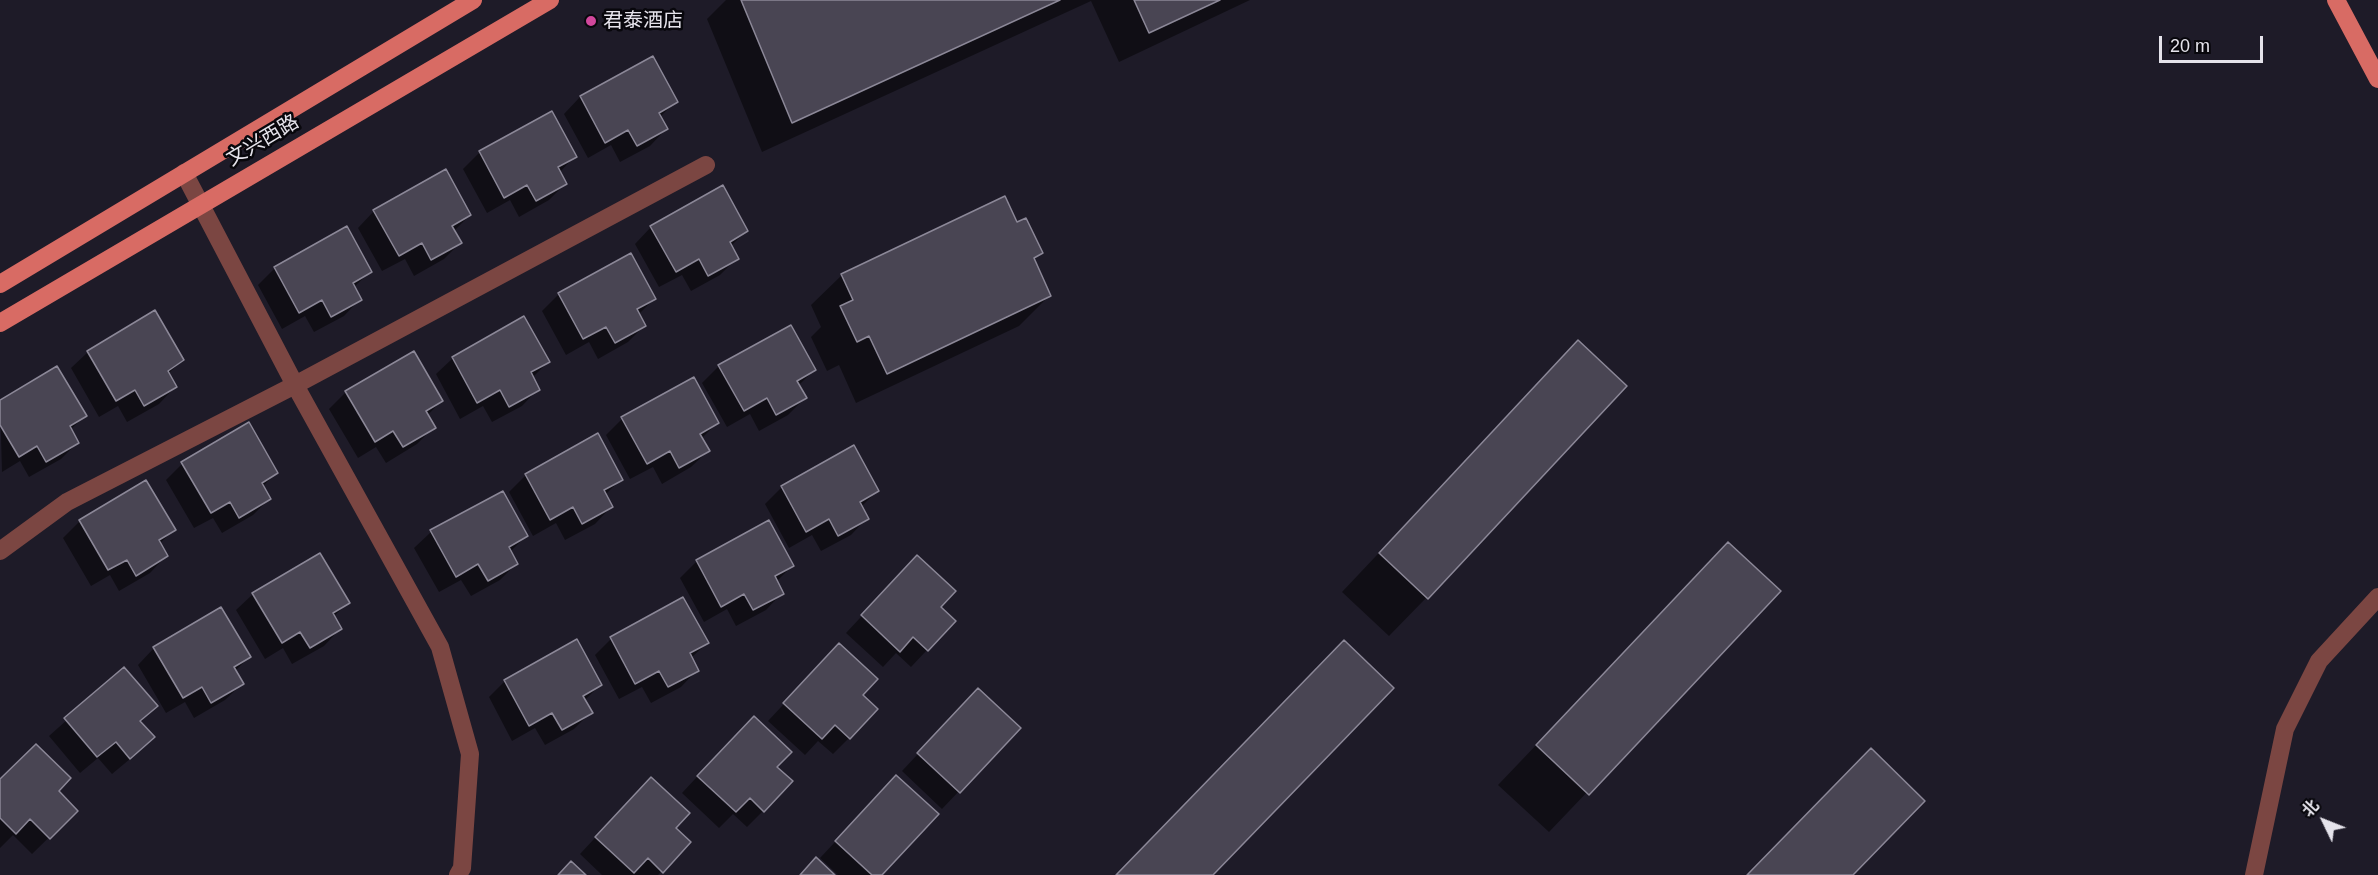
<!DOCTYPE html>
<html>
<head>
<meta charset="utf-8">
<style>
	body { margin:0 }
	#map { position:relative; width:2378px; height:875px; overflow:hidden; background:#1e1b28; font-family:Helvetica,"Noto Sans SC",sans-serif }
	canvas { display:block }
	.north { position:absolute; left:2294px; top:791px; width:60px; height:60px; -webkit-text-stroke:4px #08070c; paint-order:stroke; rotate:313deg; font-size:16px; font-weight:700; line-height:24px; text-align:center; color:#e5e3eb }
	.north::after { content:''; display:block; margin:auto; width:21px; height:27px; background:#e5e3eb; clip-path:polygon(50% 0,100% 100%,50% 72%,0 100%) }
	.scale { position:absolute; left:2159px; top:36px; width:104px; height:27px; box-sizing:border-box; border:3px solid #e5e3eb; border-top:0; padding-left:8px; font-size:18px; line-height:21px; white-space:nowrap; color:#e5e3eb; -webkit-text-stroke:4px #08070c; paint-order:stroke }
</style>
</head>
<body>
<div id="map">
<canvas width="2378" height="875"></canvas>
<div class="north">北</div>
<div class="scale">20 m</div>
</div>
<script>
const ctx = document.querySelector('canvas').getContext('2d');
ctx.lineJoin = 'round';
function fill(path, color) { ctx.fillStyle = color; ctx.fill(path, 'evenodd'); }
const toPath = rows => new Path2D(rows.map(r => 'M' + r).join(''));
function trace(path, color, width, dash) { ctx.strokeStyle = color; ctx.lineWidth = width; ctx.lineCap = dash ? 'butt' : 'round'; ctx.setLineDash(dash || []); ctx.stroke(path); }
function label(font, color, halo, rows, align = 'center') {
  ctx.font = font + ' Helvetica,"Noto Sans SC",sans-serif'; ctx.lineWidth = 5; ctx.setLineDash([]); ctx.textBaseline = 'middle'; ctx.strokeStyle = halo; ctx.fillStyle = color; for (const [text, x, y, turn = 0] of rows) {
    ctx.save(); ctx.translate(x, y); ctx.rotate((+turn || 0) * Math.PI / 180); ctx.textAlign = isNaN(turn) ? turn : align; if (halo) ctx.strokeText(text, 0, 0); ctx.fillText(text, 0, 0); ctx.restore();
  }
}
const shadow = toPath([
	[726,0,1250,0,1119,62,1091,1,762,152,707,19],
	[652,58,676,101,660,117,666,129,650,146,620,162,611,145,588,158,564,114,580,97],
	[551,113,575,156,559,173,565,184,549,200,519,217,510,200,487,213,463,169,480,152],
	[374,211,470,215,454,231,460,243,444,259,414,276,405,259,382,271,358,228],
	[1017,224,1041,253,1033,261,1049,296,1019,326,856,403,839,365,827,371,811,337,821,327,811,305,842,275],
	[651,227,746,231,730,247,737,258,720,275,691,291,682,275,659,287,635,244],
	[275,268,370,272,354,287,360,299,344,316,314,332,305,316,282,329,258,285],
	[559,294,654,299,638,315,644,326,628,342,598,359,589,342,566,355,542,311],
	[1578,342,1427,597,1389,636,1342,592],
	[88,352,182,360,168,374,175,387,159,404,127,422,118,406,99,417,71,368],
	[453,358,548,362,532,378,538,389,522,406,492,422,483,406,460,419,436,374],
	[719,366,814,370,798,386,805,398,788,415,759,431,750,414,727,427,702,383],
	[346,392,441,401,427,416,434,427,417,444,386,463,376,447,358,458,329,409],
	[0,401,85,416,70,430,77,443,61,459,29,477,20,461,2,472],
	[622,419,717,423,701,439,708,451,691,467,662,484,653,467,630,479,606,435],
	[182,464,277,472,262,487,269,499,253,515,222,533,213,518,194,528,166,480],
	[526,475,621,479,605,495,611,507,595,524,565,540,556,523,533,536,509,492],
	[146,482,174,530,159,544,166,556,150,573,119,591,110,575,91,586,63,538,80,521],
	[782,487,877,491,861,507,867,518,851,535,821,551,812,535,789,548,765,504],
	[502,493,526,536,510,552,517,563,500,580,471,596,461,580,439,592,414,548,431,532],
	[1728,544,1779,591,1549,832,1498,785],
	[697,561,792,566,776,582,782,593,766,610,736,626,727,609,704,622,680,578],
	[901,574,939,607,927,650,911,667,896,653,883,667,846,633],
	[253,594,348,603,333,617,340,629,324,646,292,664,283,648,265,659,236,610],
	[611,639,707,643,691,658,697,670,681,687,651,703,642,687,619,699,595,655],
	[154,648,249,657,235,671,242,684,225,700,194,718,185,702,166,713,138,665],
	[823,662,861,695,849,738,833,754,818,741,805,755,768,721],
	[124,669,156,706,140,722,136,754,112,774,98,758,80,773,49,736],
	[505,681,600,685,584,701,591,712,574,729,545,745,535,728,512,741,489,697],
	[962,707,1019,728,942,809,902,771],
	[737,734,775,767,763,811,747,827,733,814,719,828,682,793],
	[0,782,76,811,32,854,13,835,0,848],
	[880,794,880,875,838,875,820,858],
	[635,795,689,842,658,875,602,875,580,854]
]);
const building = toPath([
	[741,0,1060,0,792,123,741,0],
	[1134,0,1220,0,1149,33,1134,0],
	[653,56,678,102,659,113,668,129,637,146,628,130,605,143,580,96,653,56],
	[552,111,577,157,558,167,567,184,536,201,527,185,504,198,479,151,552,111],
	[446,169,471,215,452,226,462,243,431,260,422,243,399,256,373,210,446,169],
	[723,185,748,231,730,242,739,259,708,276,699,259,676,272,650,226,723,185],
	[1005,196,1017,222,1026,218,1043,253,1034,258,1051,296,887,374,869,336,857,342,840,306,853,300,841,274,1005,196],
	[347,226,372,272,353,283,362,300,331,317,322,300,299,313,274,267,347,226],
	[631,253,656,299,637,309,646,326,615,343,606,327,583,339,558,293,631,253],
	[155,310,184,360,168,371,177,387,144,406,135,390,116,401,87,351,155,310],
	[524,316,550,362,531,372,540,390,509,407,500,390,477,403,452,357,524,316],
	[791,325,816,370,797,381,807,398,776,415,767,398,744,411,718,365,791,325],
	[1578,340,1627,386,1428,599,1379,553,1578,340],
	[414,351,443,401,426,411,436,428,403,447,393,431,375,442,345,391,414,351],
	[57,366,87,416,70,426,79,443,46,462,37,446,19,457,0,425,0,400,57,366],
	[694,377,719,423,700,434,710,451,679,468,670,451,647,464,621,417,694,377],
	[249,422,278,473,262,483,271,499,239,518,230,502,211,513,181,462,249,422],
	[598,433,623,480,604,490,613,507,582,524,573,507,550,520,525,474,598,433],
	[854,445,879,491,860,502,869,519,838,536,829,519,806,532,781,486,854,445],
	[146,480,176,530,159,540,168,556,136,576,127,560,108,570,79,520,146,480],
	[503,491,528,536,509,547,518,564,488,581,478,564,456,577,430,530,503,491],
	[769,520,794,566,775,576,784,594,753,610,744,594,721,607,696,560,769,520],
	[1728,542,1781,591,1589,795,1536,745,1728,542],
	[320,553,350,603,333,613,342,629,310,648,300,632,282,643,252,593,320,553],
	[917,555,956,591,941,607,956,621,928,651,913,637,900,652,861,615,917,555],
	[683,597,709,643,690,653,699,671,668,687,659,671,635,684,610,637,683,597],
	[221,607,251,657,234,667,244,684,211,703,202,687,183,698,153,647,221,607],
	[577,639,602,685,583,696,593,713,562,730,552,713,529,726,504,680,577,639],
	[1344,640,1394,688,1213,875,1116,875,1344,640],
	[839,643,878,679,863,695,878,709,850,739,835,725,822,739,783,703,839,643],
	[124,667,158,706,140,721,155,737,130,759,116,742,97,757,64,718,124,667],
	[978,688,1021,728,960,793,917,753,978,688],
	[754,716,792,752,777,767,793,781,764,812,750,798,736,812,697,776,754,716],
	[36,744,71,778,59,791,78,811,50,839,30,819,16,834,0,818,0,779,36,744],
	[1871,748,1925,801,1853,875,1747,875,1871,748],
	[896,775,939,814,882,875,872,875,835,841,896,775],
	[651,777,690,813,676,828,691,842,663,873,648,858,634,873,595,837,651,777],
	[816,857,835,875,800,875,816,857],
	[571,861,586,875,558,875,571,861]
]);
const minor = toPath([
	[184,173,295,385,440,647,470,754,462,868,458,875],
	[0,551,67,502,295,385,706,165],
	[2254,875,2285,729,2319,661,2378,597]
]);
const major = toPath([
	[2336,0,2378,79],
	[0,284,473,0],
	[0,323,550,0]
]);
const markers = [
	[591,21,6,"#d1479c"]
];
const poiNames = [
	["君泰酒店",603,21]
];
const streetNames = [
	["文兴西路",263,141,-31]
];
fill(shadow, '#0007');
fill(building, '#494553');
trace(building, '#8c8898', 1.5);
trace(minor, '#7b4642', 18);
trace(major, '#d86b64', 18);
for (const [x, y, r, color] of markers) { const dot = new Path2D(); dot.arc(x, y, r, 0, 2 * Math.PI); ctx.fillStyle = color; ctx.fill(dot); trace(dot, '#08070c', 2); }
label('20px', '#e5e3eb', '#08070c', poiNames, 'left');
label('20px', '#e5e3eb', '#08070c', streetNames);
</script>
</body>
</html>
